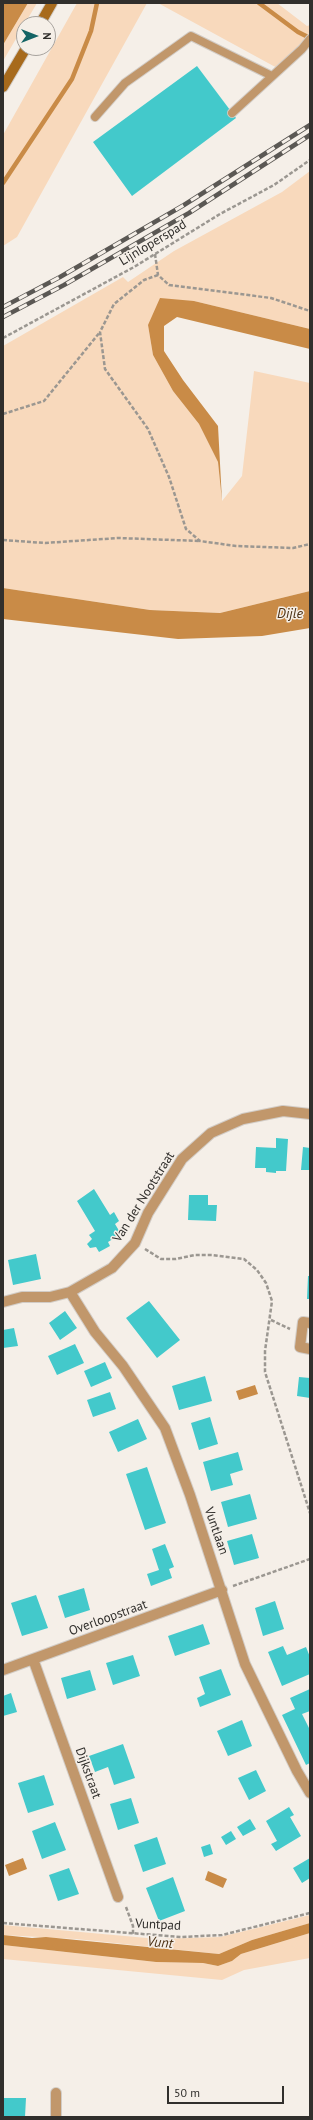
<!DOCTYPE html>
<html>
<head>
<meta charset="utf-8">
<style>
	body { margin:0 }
	#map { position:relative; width:313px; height:2120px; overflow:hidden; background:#f5efe8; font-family:"PT Sans",sans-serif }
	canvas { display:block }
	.frame { position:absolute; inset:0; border:4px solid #312f2c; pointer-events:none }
	.north { position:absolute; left:16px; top:16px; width:40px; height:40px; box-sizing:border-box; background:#f5efe8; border:1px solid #a7a29d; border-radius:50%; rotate:90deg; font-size:11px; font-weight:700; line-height:16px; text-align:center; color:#312f2c }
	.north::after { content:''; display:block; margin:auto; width:14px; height:18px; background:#146465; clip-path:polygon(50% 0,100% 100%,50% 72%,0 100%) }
	.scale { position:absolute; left:167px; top:2086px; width:117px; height:18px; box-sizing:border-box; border:2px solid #312f2c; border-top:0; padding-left:5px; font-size:12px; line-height:14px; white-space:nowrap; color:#312f2c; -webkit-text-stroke:3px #f5efe8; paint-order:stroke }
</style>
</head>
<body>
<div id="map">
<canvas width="313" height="2120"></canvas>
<div class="frame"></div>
<div class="north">N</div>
<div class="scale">50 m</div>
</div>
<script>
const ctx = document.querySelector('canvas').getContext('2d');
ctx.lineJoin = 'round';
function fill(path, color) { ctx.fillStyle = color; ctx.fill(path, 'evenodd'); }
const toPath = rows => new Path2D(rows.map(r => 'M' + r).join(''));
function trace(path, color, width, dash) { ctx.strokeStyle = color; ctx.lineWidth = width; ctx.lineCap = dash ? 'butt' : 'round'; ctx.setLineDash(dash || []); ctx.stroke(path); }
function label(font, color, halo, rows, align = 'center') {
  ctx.font = font + ' "PT Sans",sans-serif'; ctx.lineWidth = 3; ctx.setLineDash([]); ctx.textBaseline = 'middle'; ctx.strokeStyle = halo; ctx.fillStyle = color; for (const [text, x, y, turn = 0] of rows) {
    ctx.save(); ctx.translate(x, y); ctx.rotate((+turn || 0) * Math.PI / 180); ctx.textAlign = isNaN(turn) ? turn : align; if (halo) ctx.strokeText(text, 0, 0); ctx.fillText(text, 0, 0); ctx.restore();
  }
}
const green = toPath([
	[28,3,37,3,3,61,3,45],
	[77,3,147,3,17,237,3,246,3,135],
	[158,3,277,3,307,26,310,25,310,32,279,69],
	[310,171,310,329,194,301,148,325,153,355,173,391,199,424,218,462,222,501,242,476,254,371,310,383,310,591,220,613,150,610,3,588,3,346,123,277,128,282,174,251,282,192],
	[310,1915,310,1923,252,1940,219,1954,76,1939,3,1935,3,1925,158,1939,220,1937],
	[310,1933,310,1958,244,1970,222,1980,3,1959,3,1945,156,1962,203,1963,218,1966,232,1961,241,1954]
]);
const water = toPath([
	[3,3,28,3,3,45],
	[160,298,194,301,310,329,310,349,177,317,164,326,164,351,183,380,218,426,222,501,218,462,199,424,173,391,153,355,148,325],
	[3,588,150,610,220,613,310,591,310,628,262,636,178,639,3,619],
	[255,1385,258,1394,239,1400,236,1391],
	[23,1858,27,1869,9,1876,5,1865],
	[208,1871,227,1879,223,1888,205,1880],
	[310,1923,310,1933,241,1954,232,1961,218,1966,203,1963,156,1962,3,1945,3,1935,32,1938,46,1937,219,1954,252,1940]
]);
const stream = toPath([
	[259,3,298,32,310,38],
	[3,183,72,79,91,31,97,3]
]);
const building = toPath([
	[197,66,236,118,132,196,93,142],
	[276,1138,288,1139,286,1171,276,1171,276,1173,266,1172,266,1168,255,1168,256,1147,276,1148],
	[303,1147,310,1148,310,1170,301,1170],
	[94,1189,110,1215,114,1212,119,1221,115,1224,121,1234,108,1242,110,1246,99,1252,96,1247,90,1248,87,1244,92,1239,89,1235,95,1231,77,1201],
	[189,1195,208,1195,208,1205,217,1205,216,1221,188,1220],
	[36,1254,41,1279,13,1285,8,1260],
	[308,1276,310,1276,310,1299,307,1299],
	[149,1301,180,1340,157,1358,126,1318],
	[65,1311,77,1328,60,1340,49,1323],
	[14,1328,18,1346,3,1348,3,1330],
	[75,1344,84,1363,57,1375,48,1356],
	[105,1362,112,1378,91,1387,84,1371],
	[205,1376,212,1401,179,1410,172,1386],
	[299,1377,310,1378,310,1398,297,1396],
	[110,1392,116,1409,93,1417,87,1400],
	[210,1417,218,1444,199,1450,191,1423],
	[138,1419,147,1439,118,1452,109,1432],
	[238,1452,243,1470,230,1474,233,1485,211,1491,203,1462],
	[147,1467,166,1523,145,1530,126,1474],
	[250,1494,257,1519,228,1527,221,1502],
	[252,1534,259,1558,234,1565,227,1541],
	[165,1544,174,1567,169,1569,172,1578,151,1586,147,1574,159,1570,152,1549],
	[84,1588,90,1610,65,1618,58,1596],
	[36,1595,48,1628,22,1636,11,1603],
	[275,1601,284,1629,263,1636,255,1608],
	[203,1624,210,1644,175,1656,168,1636],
	[283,1646,287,1655,306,1647,310,1657,310,1674,282,1686,268,1652],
	[133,1655,140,1676,113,1685,106,1663],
	[221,1669,231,1695,200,1707,197,1698,205,1694,199,1677],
	[90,1670,96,1690,67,1699,61,1678],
	[310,1689,310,1711,302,1714,310,1730,310,1763,306,1765,282,1715,295,1709,290,1698],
	[11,1693,17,1712,3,1716,3,1696],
	[242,1720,252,1746,228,1756,217,1731],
	[123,1744,135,1778,114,1785,108,1767,95,1772,89,1756],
	[256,1770,266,1791,249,1800,238,1778],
	[44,1775,54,1805,28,1813,18,1783],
	[131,1798,139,1823,118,1830,110,1804],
	[289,1807,294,1815,290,1817,301,1836,276,1851,271,1844,277,1841,266,1821],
	[250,1819,256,1829,243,1836,237,1827],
	[55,1822,66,1850,42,1859,32,1831],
	[231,1831,236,1839,226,1845,221,1837],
	[157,1837,166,1864,143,1872,134,1845],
	[210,1844,213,1854,204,1857,201,1847],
	[310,1858,310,1878,302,1883,293,1868],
	[69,1868,79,1894,58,1901,49,1875],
	[173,1877,185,1911,159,1921,146,1888],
	[4,2098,26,2098,25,2117,3,2117]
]);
const path = toPath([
	[20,37,24,31],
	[155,254,158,275,169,285,271,298,310,311],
	[158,275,144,280,114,304,100,332,105,369,148,429,169,477,186,529,200,541,236,546,293,548,310,544],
	[3,338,134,267,220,214,274,185,310,160],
	[3,414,44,401,100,332],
	[3,540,45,543,118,538,200,541],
	[145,1249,161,1259,176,1259,195,1255,212,1255,244,1259,257,1270,266,1283,272,1301,265,1351,265,1372,310,1513],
	[271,1320,290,1329],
	[233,1586,310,1559],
	[126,1907,133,1926,133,1934],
	[3,1923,181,1937,222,1935,310,1913]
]);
const lane = toPath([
	[232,113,302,49,310,39],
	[95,117,125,83,191,36,272,76]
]);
const street = toPath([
	[70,1292,95,1332,123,1366,165,1428,190,1495,245,1664,297,1771,310,1793],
	[3,1302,22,1297,50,1297,70,1292,112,1268,135,1243,148,1213,182,1159,211,1133,243,1119,283,1111,310,1114],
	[310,1323,303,1322,300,1347,310,1349],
	[33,1659,118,1897],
	[3,1670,222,1590],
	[56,2117,56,2093]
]);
const secondary = toPath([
	[40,24,52,3],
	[3,87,26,48]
]);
const rail = toPath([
	[3,307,60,277,184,205,310,125],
	[3,317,64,285,189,213,310,135]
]);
const streetNames = [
	["Lijnloperspad",153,243,-31],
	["Van der Nootstraat",144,1197,-58],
	["Vuntlaan",216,1531,71],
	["Overloopstraat",108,1618,-20],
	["Dijkstraat",88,1773,70],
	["Vuntpad",158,1925,3]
];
const waterNames = [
	["Dijle",290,614],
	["Vunt",160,1943,5]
];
fill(green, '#f8d9bc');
fill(water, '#c98b47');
trace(stream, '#c98b47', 4.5);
fill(building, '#43c9cb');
trace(lane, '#d2ccc6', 10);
trace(street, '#d2ccc6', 12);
trace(secondary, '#d2ccc6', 12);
trace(path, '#9b9791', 2.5, [4, 2]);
trace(lane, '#c1976b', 8);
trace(street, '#c1976b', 10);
trace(secondary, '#a76a1c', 10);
trace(rail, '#5b5854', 4.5);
trace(rail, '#f5efe8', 3, [9]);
label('13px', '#312f2c', '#f5efe8', streetNames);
label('italic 14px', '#4d3215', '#f5efe8', waterNames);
</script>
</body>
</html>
